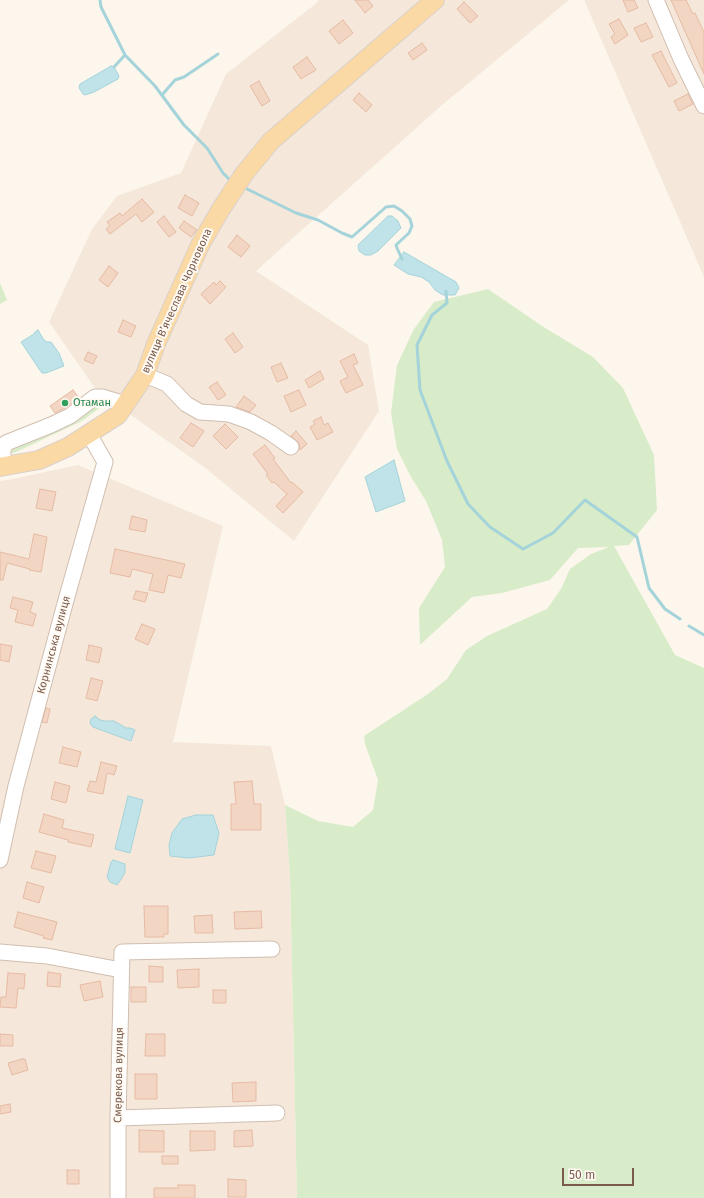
<!DOCTYPE html>
<html>
<head>
<meta charset="utf-8">
<style>
	body { margin:0 }
	#map { position:relative; width:704px; height:1198px; overflow:hidden; background:#fdf6ec; font-family:"Fira Sans",sans-serif }
	canvas { display:block }
	.scale { position:absolute; left:562px; top:1168px; width:72px; height:18px; box-sizing:border-box; border:2px solid #7a5c4d; border-top:0; padding-left:5px; font-size:12px; line-height:14px; white-space:nowrap; color:#7a5c4d; -webkit-text-stroke:3px #fffaf3; paint-order:stroke }
</style>
</head>
<body>
<div id="map">
<canvas width="704" height="1198"></canvas>
<div class="scale">50 m</div>
</div>
<script>
const ctx = document.querySelector('canvas').getContext('2d');
ctx.lineJoin = 'round';
function fill(path, color) { ctx.fillStyle = color; ctx.fill(path, 'evenodd'); }
const toPath = rows => new Path2D(rows.map(r => 'M' + r).join(''));
function trace(path, color, width, dash) { ctx.strokeStyle = color; ctx.lineWidth = width; ctx.lineCap = dash ? 'butt' : 'round'; ctx.setLineDash(dash || []); ctx.stroke(path); }
function label(font, color, halo, rows, align = 'center') {
  ctx.font = font + ' "Fira Sans",sans-serif'; ctx.lineWidth = 4; ctx.setLineDash([]); ctx.textBaseline = 'middle'; ctx.strokeStyle = halo; ctx.fillStyle = color; for (const [text, x, y, turn = 0] of rows) {
    ctx.save(); ctx.translate(x, y); ctx.rotate((+turn || 0) * Math.PI / 180); ctx.textAlign = isNaN(turn) ? turn : align; if (halo) ctx.strokeText(text, 0, 0); ctx.fillText(text, 0, 0); ctx.restore();
  }
}
const residential = toPath([
	[319,0,569,0,442,105,256,271,368,345,379,411,294,541,204,467,97,391,49,322,92,229,117,196,181,173,226,74,314,5],
	[584,0,704,0,704,277],
	[78,465,223,526,173,742,271,746,285,805,290,875,297,1198,0,1198,0,481,12,479]
]);
const green = toPath([
	[0,283,7,300,0,304],
	[488,289,542,326,593,357,623,388,654,455,657,510,629,545,614,546,675,655,704,668,704,1198,297,1198,290,875,285,805,318,821,353,827,373,810,378,780,365,744,364,736,428,694,447,679,466,650,487,636,547,609,561,589,570,569,591,554,609,547,578,548,550,580,502,593,472,597,420,645,419,608,445,567,442,540,426,501,411,477,397,449,391,413,397,365,414,329,434,302],
	[103,401,104,404,98,409,82,421,14,453,9,453,8,448]
]);
const water = toPath([
	[111,66,114,67,119,76,118,79,94,92,85,95,83,94,79,88,80,84,111,66],
	[388,216,392,216,398,221,401,228,378,251,371,255,365,255,359,251,358,245,388,216],
	[404,252,456,282,459,288,455,295,443,295,435,290,429,282,421,277,408,274,394,265,404,252],
	[38,330,44,340,47,342,51,342,59,353,64,366,46,373,42,373,39,369,21,342,34,334,35,332,38,330],
	[394,460,405,501,376,512,365,477,394,460],
	[95,716,100,720,105,721,114,721,126,728,130,728,135,730,131,741,93,727,90,723,91,719,95,716],
	[128,796,143,800,130,853,115,849,128,796],
	[196,815,213,815,219,833,214,855,189,858,170,856,169,845,172,833,182,819,196,815],
	[113,860,125,864,125,872,122,878,117,885,110,882,107,877,111,862,113,860]
]);
const stream = toPath([
	[100,0,101,7,125,55,155,86,184,125,207,148,223,173,229,179],
	[114,67,125,55],
	[162,95,175,80,184,77,218,54],
	[243,187,296,213,318,220,342,233,352,237,386,207,394,206,402,211,410,219,412,226,409,233,396,245,397,248,402,259],
	[446,291,447,303,432,315,417,345,420,390,447,461,468,504,490,527,523,549,553,533,585,500,637,537,649,588,665,609,680,619],
	[689,626,704,635]
]);
const building = toPath([
	[355,0,368,0,373,6,365,13,355,0],
	[623,0,634,0,638,8,628,12,623,0],
	[671,0,686,0,693,14,695,13,704,32,704,74,671,0],
	[464,2,478,16,470,23,457,9,464,2],
	[619,19,628,35,615,44,611,37,615,34,609,24,619,19],
	[343,20,353,33,339,44,329,31,343,20],
	[646,23,653,37,641,42,634,28,646,23],
	[422,43,427,50,413,60,408,53,422,43],
	[661,51,677,83,669,87,652,55,661,51],
	[307,57,316,70,301,79,293,67,307,57],
	[259,81,270,101,262,106,250,86,259,81],
	[359,93,372,105,366,112,353,100,359,93],
	[688,94,693,104,679,111,674,101,688,94],
	[185,195,199,203,192,216,178,208,185,195],
	[142,199,154,212,142,222,136,214,110,234,106,229,110,226,107,222,120,213,122,216,142,199],
	[164,216,176,232,169,237,157,222,164,216],
	[184,221,197,230,191,237,179,228,184,221],
	[237,235,250,246,241,257,228,247,237,235],
	[109,266,118,273,108,287,99,280,109,266],
	[220,281,226,287,210,304,201,294,214,282,216,285,220,281],
	[123,320,136,326,131,337,118,332,123,320],
	[233,333,243,347,235,353,225,339,233,333],
	[88,352,97,356,93,364,84,360,88,352],
	[354,354,358,363,353,365,363,385,346,393,340,381,348,377,340,361,354,354],
	[281,363,288,378,277,382,271,367,281,363],
	[320,371,324,379,309,388,305,380,320,371],
	[217,382,226,395,218,400,209,387,217,382],
	[73,390,79,398,65,408,55,413,50,406,73,390],
	[299,390,306,405,291,412,284,396,299,390],
	[244,396,256,405,250,412,236,407,244,396],
	[321,417,324,425,328,423,333,432,317,440,310,427,315,424,313,421,321,417],
	[191,423,204,431,193,447,180,438,191,423],
	[225,424,238,437,226,449,213,436,225,424],
	[296,431,307,444,300,450,299,443,291,436,296,431],
	[265,445,275,458,273,459,291,483,292,482,303,492,283,513,276,506,287,494,274,482,272,483,266,475,268,474,253,454,265,445],
	[40,489,56,492,52,511,36,508,40,489],
	[132,516,147,520,145,532,129,529,132,516],
	[34,534,47,537,41,572,29,570,30,569,7,563,3,580,0,580,0,552,29,559,34,534],
	[115,549,185,564,181,578,168,575,164,593,149,590,153,574,132,569,130,577,110,573,115,549],
	[136,591,148,593,145,602,133,599,136,591],
	[13,597,33,602,30,612,36,614,33,626,15,622,18,610,10,608,13,597],
	[142,624,155,629,148,645,135,639,142,624],
	[0,644,12,646,9,662,0,660,0,644],
	[89,645,102,648,99,663,86,660,89,645],
	[91,678,103,681,97,701,86,698,91,678],
	[46,708,50,709,47,723,42,722,46,708],
	[63,747,81,752,77,767,59,763,63,747],
	[101,762,117,766,114,775,107,773,103,794,87,791,90,781,96,782,101,762],
	[252,781,254,804,261,804,261,830,231,830,231,804,236,804,234,782,252,781],
	[55,782,70,786,66,803,51,799,55,782],
	[44,814,64,820,62,828,94,835,91,847,68,842,68,840,39,832,44,814],
	[36,851,56,856,51,873,31,868,36,851],
	[27,882,44,887,39,903,23,898,27,882],
	[144,906,168,906,168,934,164,934,164,937,145,937,144,906],
	[261,911,262,928,235,929,234,912,261,911],
	[18,912,57,922,52,940,43,938,44,936,14,927,18,912],
	[212,915,213,933,195,933,194,916,212,915],
	[149,966,163,967,163,982,149,982,149,966],
	[199,969,199,987,178,988,177,970,199,969],
	[48,972,61,974,60,987,47,986,48,972],
	[8,973,25,974,24,989,18,988,16,1008,0,1007,1,997,6,997,8,973],
	[100,981,103,997,84,1001,80,985,100,981],
	[131,987,146,987,146,1002,131,1002,131,987],
	[213,990,226,990,226,1003,213,1003,213,990],
	[0,1034,13,1035,13,1046,0,1046,0,1034],
	[146,1034,165,1034,165,1056,145,1056,146,1034],
	[22,1059,25,1059,28,1070,12,1075,8,1063,22,1059],
	[135,1074,157,1074,157,1099,135,1099,135,1074],
	[256,1082,256,1101,233,1102,232,1083,256,1082],
	[10,1104,11,1112,0,1114,0,1106,10,1104],
	[139,1130,164,1131,164,1152,139,1152,139,1130],
	[252,1130,253,1146,234,1147,234,1131,252,1130],
	[190,1131,215,1131,215,1150,190,1151,190,1131],
	[162,1156,178,1156,178,1164,162,1164,162,1156],
	[67,1170,79,1170,79,1184,67,1184,67,1170],
	[228,1179,246,1180,246,1197,228,1197,228,1179],
	[178,1185,195,1185,195,1198,154,1198,154,1188,178,1188,178,1185]
]);
const minor = toPath([
	[656,0,681,59,704,106],
	[145,375,167,384,186,404,200,412,229,414,251,422,271,433,291,447],
	[3,467,3,450,6,443,51,425,70,416,95,397,102,397,125,404],
	[0,860,16,786,66,600,105,462,89,434],
	[0,952,47,956,121,970],
	[118,1118,277,1113],
	[118,1198,118,1118,122,952,272,949]
]);
const major = toPath([
	[0,467,39,460,68,447,118,415,145,375,156,344,200,245,221,209,244,174,271,141,435,0]
]);
const markers = [
	[65,403,4,"#2e9e5b"]
];
const streetNames = [
	["вулиця Вʼячеслава Чорновола",177,301,-66],
	["Корнинська вулиця",54,645,-75],
	["Смерекова вулиця",119,1075,-89]
];
const leisureNames = [
	["Отаман",73,403]
];
fill(residential, '#f5e8da');
fill(green, '#d8ecc9');
fill(water, '#bfe3e8');
trace(water, '#a5d3da', 1);
trace(stream, '#a5d3da', 3);
fill(building, '#f3d5c3');
trace(building, '#e6bba3', 1);
trace(minor, '#d1beb0', 17);
trace(major, '#dad1cd', 20);
trace(minor, '#fff', 15);
trace(major, '#fbd9a5', 18);
for (const [x, y, r, color] of markers) { const dot = new Path2D(); dot.arc(x, y, r, 0, 2 * Math.PI); ctx.fillStyle = color; ctx.fill(dot); trace(dot, '#fffaf3', 1.5); }
label('11px', '#7a5c4d', '#fffaf3', streetNames);
label('11px', '#27864d', '#fffaf3', leisureNames, 'left');
</script>
</body>
</html>
